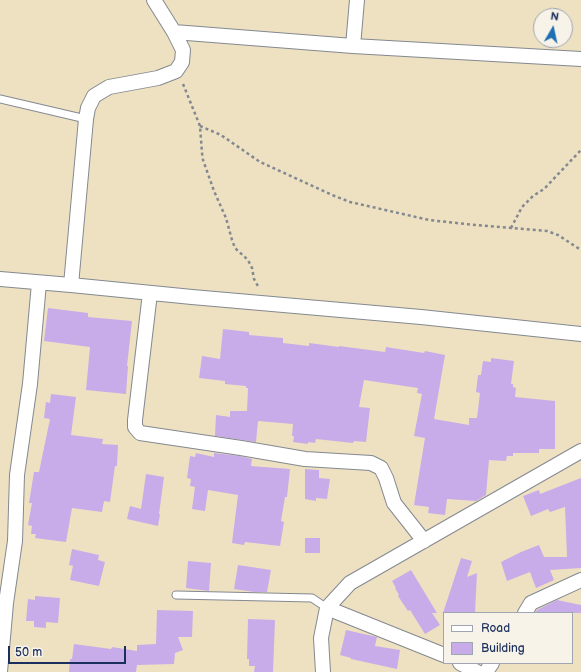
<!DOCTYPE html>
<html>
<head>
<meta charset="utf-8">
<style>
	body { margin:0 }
	#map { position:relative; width:581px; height:672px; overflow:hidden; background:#ede1c2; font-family:"Balsamiq Sans",sans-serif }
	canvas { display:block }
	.legend { position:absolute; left:443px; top:612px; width:130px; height:52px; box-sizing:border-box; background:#f7f3e8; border:1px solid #9fa5b1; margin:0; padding:5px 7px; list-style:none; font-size:12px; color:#1b2f5e }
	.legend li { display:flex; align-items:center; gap:8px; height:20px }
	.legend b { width:20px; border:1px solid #9fa5b1 }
	.north { position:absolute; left:533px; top:8px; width:40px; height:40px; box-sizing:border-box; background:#f7f3e8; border:1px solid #9fa5b1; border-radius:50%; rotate:9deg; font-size:11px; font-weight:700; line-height:16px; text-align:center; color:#1b2f5e }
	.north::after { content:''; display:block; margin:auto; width:14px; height:18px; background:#1f6fb2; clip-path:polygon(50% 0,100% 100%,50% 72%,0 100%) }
	.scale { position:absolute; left:8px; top:646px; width:118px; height:18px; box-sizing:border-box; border:2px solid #1b2f5e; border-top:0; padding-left:5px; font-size:12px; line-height:14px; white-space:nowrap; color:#1b2f5e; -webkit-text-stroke:3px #f7f3e8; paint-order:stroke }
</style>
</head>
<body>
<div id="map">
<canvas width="581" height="672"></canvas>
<ul class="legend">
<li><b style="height:5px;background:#fff"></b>Road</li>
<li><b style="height:11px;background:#c8ace9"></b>Building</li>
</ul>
<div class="north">N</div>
<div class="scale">50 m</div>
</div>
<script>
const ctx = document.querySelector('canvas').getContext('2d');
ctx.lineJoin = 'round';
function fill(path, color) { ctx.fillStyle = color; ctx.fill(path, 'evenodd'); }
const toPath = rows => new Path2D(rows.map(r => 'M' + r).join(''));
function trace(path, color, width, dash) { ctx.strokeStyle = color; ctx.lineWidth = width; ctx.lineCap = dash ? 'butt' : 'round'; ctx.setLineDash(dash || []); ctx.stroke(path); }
const building = toPath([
	[48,308,88,313,88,317,132,321,127,366,128,366,126,394,86,390,90,347,44,341],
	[223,329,249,332,249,335,283,338,283,343,309,346,309,343,339,347,339,346,385,352,386,347,424,353,425,351,445,355,434,419,469,425,469,418,477,418,480,393,476,392,478,375,481,375,483,361,491,362,491,358,514,361,511,384,513,384,513,387,516,388,515,397,555,401,555,449,539,449,539,453,513,453,513,456,507,456,506,461,489,460,486,495,476,501,447,499,445,515,428,513,429,507,414,505,425,438,414,436,422,394,417,393,418,388,364,380,359,407,370,408,366,442,354,441,353,443,316,439,315,443,308,442,308,444,293,442,294,436,292,436,293,424,258,421,256,442,215,436,216,415,230,417,230,411,247,411,248,388,246,388,246,386,225,384,225,381,199,378,202,356,220,359],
	[51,394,76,397,71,435,103,439,102,444,118,445,117,466,115,466,110,502,104,501,102,512,72,508,66,542,35,538,36,534,31,534,32,526,28,525,32,503,29,503,34,472,39,472,50,419,44,418,46,402,50,403],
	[196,453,214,457,214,453,240,456,252,459,251,466,290,469,287,497,285,497,281,521,284,522,280,546,245,542,244,545,232,543,238,495,208,490,205,511,192,509,195,487,190,486,191,479,187,478,190,456,195,457],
	[305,469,319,470,319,478,330,479,327,499,316,498,316,501,305,499],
	[146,474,164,477,159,514,160,514,158,526,127,519,130,506,141,509],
	[581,478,581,568,550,570,554,580,536,588,530,572,507,581,501,562,521,552,539,545,544,557,567,557,565,507,550,512,548,509,531,516,523,496,539,490,540,494],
	[305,538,320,538,320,553,305,553],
	[72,549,99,555,98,560,105,562,99,586,70,580,73,566,69,565],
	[461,558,472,561,467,577,477,573,475,613,443,613],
	[188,561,211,563,209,591,186,588],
	[238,565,271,570,267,592,254,592,234,589],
	[411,570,437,613,432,613,440,625,425,634,410,610,408,611,398,596,399,595,395,588,396,588,392,581],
	[35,596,60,598,58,623,46,622,46,628,34,627,34,621,26,621,28,599,35,600],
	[557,600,581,605,581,613,535,613,537,610],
	[157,610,193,611,192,637,178,637,183,650,175,653,174,664,137,665,136,672,69,672,70,659,72,659,74,644,111,649,112,647,137,651,137,645,156,644],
	[248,619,275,620,273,672,254,672,255,666,249,666,249,659,247,659],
	[346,630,377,637,375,646,400,650,397,669,351,659,351,658,340,655]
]);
const path = toPath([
	[183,84,200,126,202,153,203,160,214,191,226,218,232,240,235,248,248,260,252,268,254,279,259,288],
	[200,126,221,135,260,162,332,195,350,202,429,220,475,225,547,231,558,235,581,250],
	[511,228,522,207,533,196,544,189,581,150]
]);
const service = toPath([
	[0,99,86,119],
	[176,595,312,598,327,608]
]);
const minor = toPath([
	[174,32,353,46,581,59],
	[353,46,357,0],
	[0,279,71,285,192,297,421,317,581,334],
	[71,285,86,119,88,108,94,96,109,87,158,78,176,71,182,62,183,50,174,32,154,0],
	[150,293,135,420,135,427,140,433,241,448,305,459,371,463,381,468,386,478,394,503,424,541],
	[327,608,444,655],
	[525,613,531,603,581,580],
	[460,663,477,672],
	[0,672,6,603,15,541,17,475,30,384,39,283],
	[323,672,321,638,327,608,350,583,581,451],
	[486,672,492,663]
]);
fill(building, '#c8ace9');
trace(service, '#848890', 9);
trace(minor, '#848890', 16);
trace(path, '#848890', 2.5, [3, 3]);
trace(service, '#fff', 7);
trace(minor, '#fff', 14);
</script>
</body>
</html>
